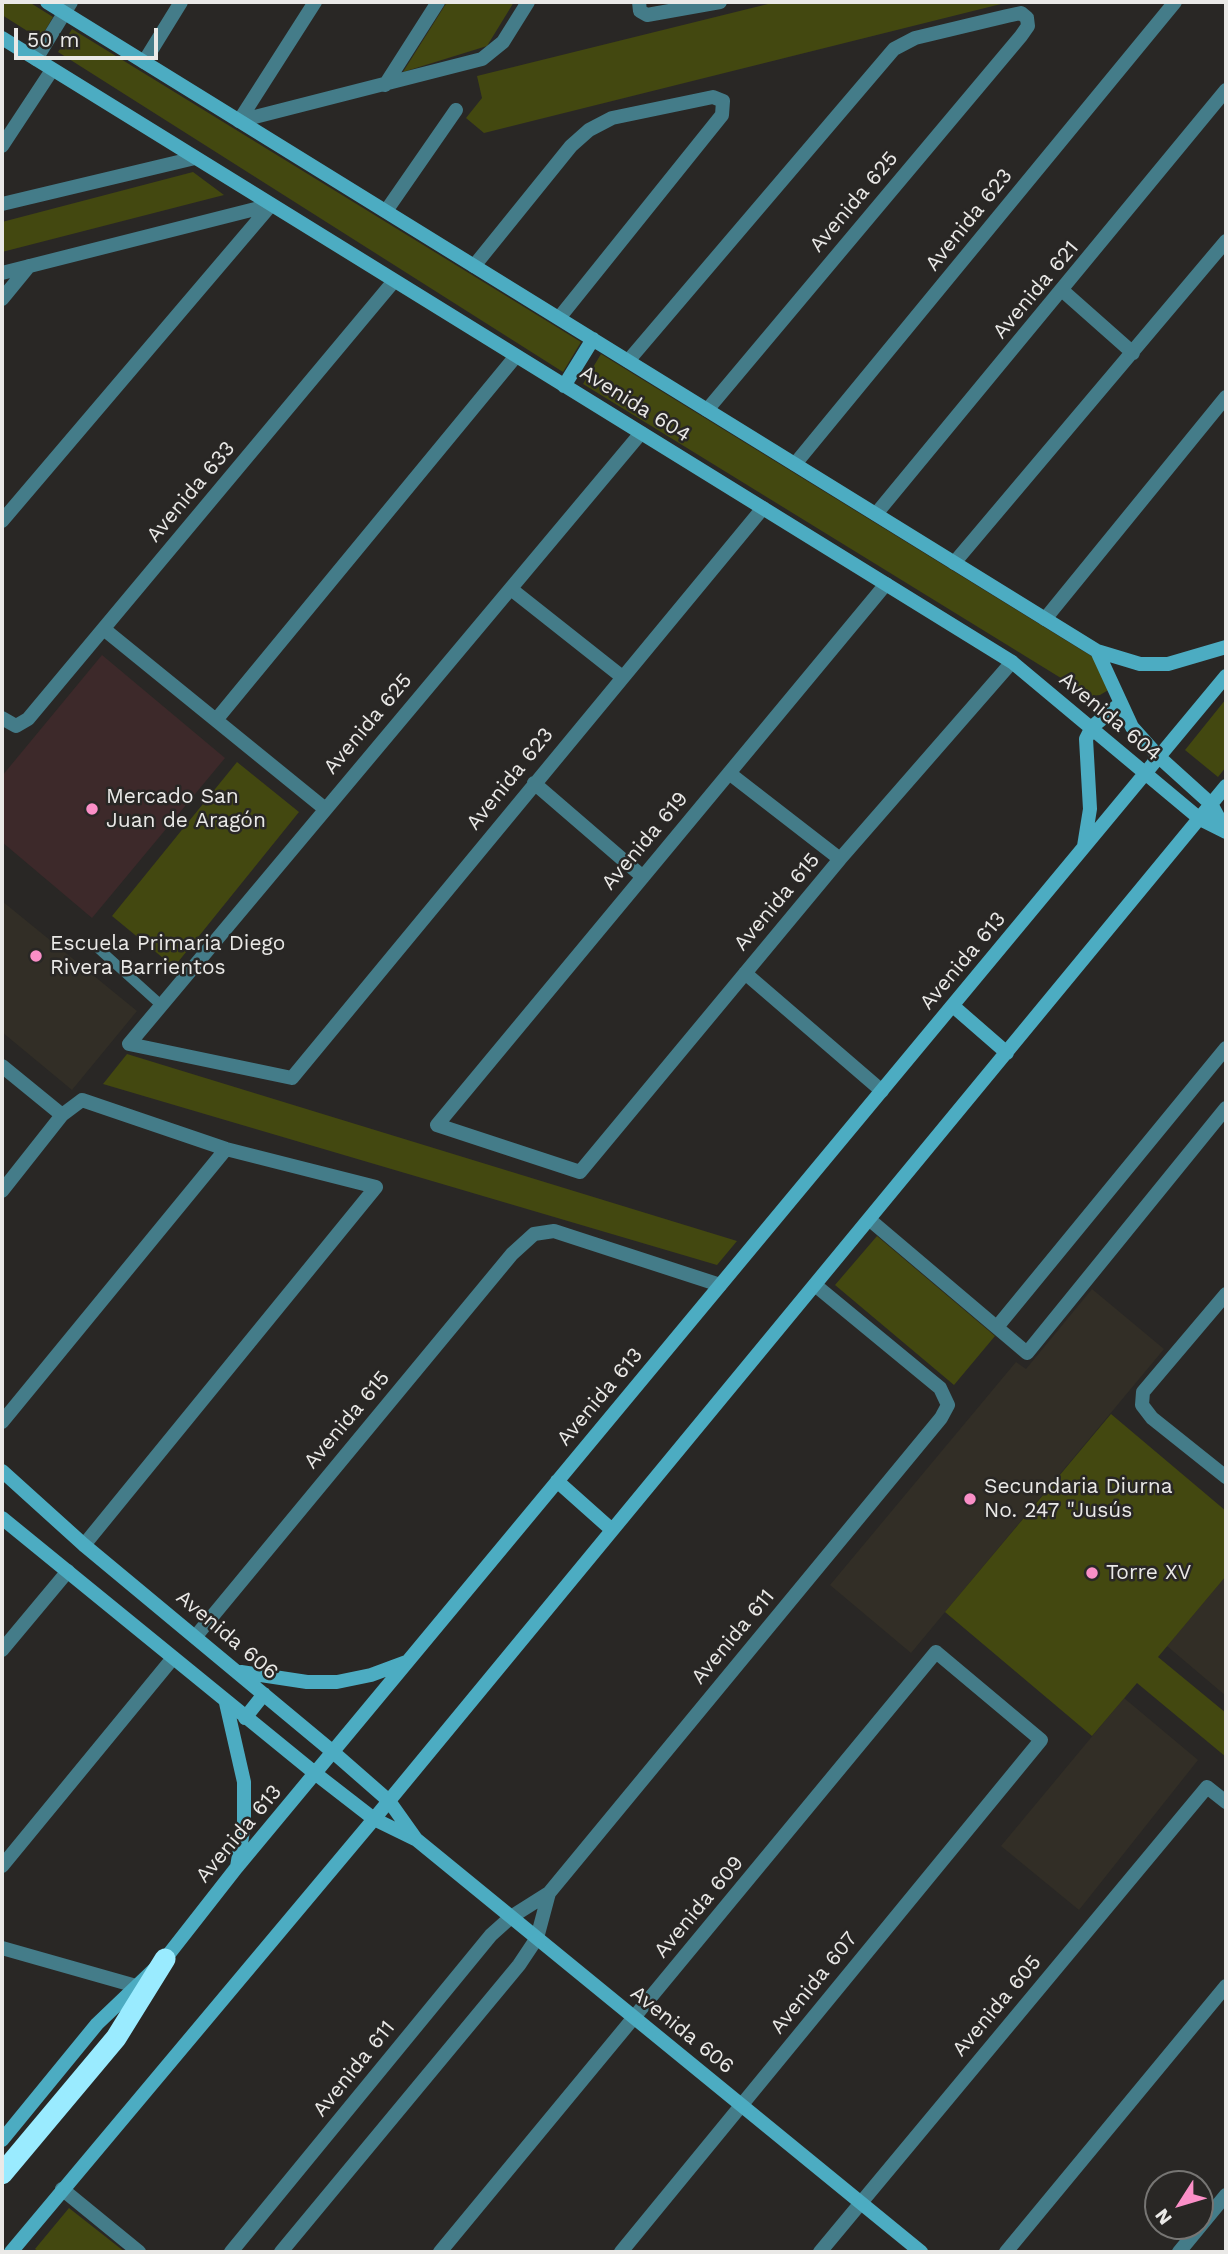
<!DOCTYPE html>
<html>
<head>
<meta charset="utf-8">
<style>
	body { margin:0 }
	#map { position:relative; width:1228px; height:2254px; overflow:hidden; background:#292725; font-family:"Work Sans",sans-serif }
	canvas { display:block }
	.frame { position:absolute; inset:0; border:4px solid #eae9e7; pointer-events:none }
	.north { position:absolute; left:1144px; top:2170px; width:70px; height:70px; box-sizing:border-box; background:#292725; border:2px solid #767573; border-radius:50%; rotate:233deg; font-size:19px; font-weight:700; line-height:28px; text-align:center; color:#eae9e7 }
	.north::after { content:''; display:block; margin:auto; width:24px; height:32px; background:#fa8fc7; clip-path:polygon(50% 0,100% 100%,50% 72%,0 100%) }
	.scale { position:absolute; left:14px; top:28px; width:144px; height:32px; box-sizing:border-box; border:4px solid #eae9e7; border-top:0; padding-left:9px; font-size:21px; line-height:24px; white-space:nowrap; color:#eae9e7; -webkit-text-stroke:5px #292725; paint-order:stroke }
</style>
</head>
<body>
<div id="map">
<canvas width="1228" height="2254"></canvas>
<div class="frame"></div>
<div class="north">N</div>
<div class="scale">50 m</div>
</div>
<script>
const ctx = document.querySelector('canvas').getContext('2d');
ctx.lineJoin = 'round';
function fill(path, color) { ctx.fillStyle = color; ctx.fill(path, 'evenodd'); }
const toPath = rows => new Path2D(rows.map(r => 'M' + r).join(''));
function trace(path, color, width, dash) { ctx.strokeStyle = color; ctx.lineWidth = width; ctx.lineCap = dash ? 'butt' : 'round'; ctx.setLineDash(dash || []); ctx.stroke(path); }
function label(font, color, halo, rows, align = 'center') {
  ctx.font = font + ' "Work Sans",sans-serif'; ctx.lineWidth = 5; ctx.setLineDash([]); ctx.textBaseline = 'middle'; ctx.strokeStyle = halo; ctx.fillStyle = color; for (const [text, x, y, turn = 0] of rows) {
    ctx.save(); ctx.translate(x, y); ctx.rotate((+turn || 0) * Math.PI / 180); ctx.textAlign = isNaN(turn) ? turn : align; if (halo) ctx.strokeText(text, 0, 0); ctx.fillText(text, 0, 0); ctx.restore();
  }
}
const commercial = toPath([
	[102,655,225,758,92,918,2,842,2,776]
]);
const built = toPath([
	[2,901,137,1011,72,1090,2,1032],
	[1092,1289,1164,1349,911,1653,830,1585,1016,1362,1026,1369],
	[1226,1576,1226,1696,1167,1646],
	[1124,1698,1198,1760,1079,1910,1001,1846]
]);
const green = toPath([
	[2,2,29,2,53,17,40,39,2,15],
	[447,2,514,2,487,46,403,72],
	[776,2,1009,2,484,133,466,118,482,98,477,76],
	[72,29,581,342,563,372,58,52],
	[193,172,224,195,2,252,2,222],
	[601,354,1096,659,1110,689,1100,695,1092,696,1082,691,583,384],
	[1226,699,1226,767,1218,777,1185,750],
	[237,762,299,812,174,967,112,916],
	[127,1054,737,1241,717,1265,103,1084],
	[877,1236,995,1336,954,1385,835,1285],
	[1111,1414,1226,1511,1226,1576,1158,1657,1226,1713,1226,1757,1137,1683,1092,1736,945,1612],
	[69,2208,125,2252,39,2252,35,2249]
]);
const lane = toPath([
	[99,949,161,1005]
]);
const street = toPath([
	[639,2,640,11,647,15,720,2],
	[36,59,71,2],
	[144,62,181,2],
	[385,85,438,2],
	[239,121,482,59,503,42,528,2],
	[239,121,315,2],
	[2,146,52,70],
	[2,204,195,158],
	[386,211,456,110],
	[474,266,571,146,589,130,612,118,713,97,723,101,722,115,559,318],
	[2,273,271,205],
	[1063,291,1133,353],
	[2,299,29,266],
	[628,361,894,49,915,38,1007,16,1021,13,1027,18,1028,26,1021,36,707,410],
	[641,433,129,1044,292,1078,763,508],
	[795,464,1175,2],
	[876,514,1226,90],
	[2,521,271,205],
	[954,563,1226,241],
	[886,584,437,1125,580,1172,840,859,1012,662],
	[511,589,621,676],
	[1045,619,1226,397],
	[105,630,324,808],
	[2,718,16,726,28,719,394,281],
	[216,720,516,356],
	[729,773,840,859],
	[534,783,643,877],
	[745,973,882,1091],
	[2,1066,62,1115],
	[2,1191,62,1115,82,1100,226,1149,376,1187,84,1545],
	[870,1220,1027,1353,1226,1108],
	[1226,1294,1143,1392,1142,1405,1152,1418,1226,1477],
	[997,1327,1226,1048],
	[2,1422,226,1149],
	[196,1636,512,1254,534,1234,554,1231,720,1285],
	[2,1650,68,1571],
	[2,1866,173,1658],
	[2,1948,136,1986],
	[62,2189,139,2252],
	[231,2252,491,1935,511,1917,549,1893,941,1418,948,1405,940,1388,815,1285],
	[281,2252,519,1965,537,1938,549,1893],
	[440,2252,936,1652,1041,1740,621,2252],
	[820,2252,1207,1787,1226,1802],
	[1006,2252,1226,1986],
	[1179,2252,1226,2195]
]);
const secondary = toPath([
	[47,2,1097,651,1132,727,1159,757,1211,804,1226,831],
	[2,38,1012,662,1200,819,1226,832],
	[564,386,593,339],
	[1097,651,1140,664,1168,664,1226,647],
	[1084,846,1090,809,1086,739,1092,727,1121,703],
	[953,1006,1007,1053],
	[2,1471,84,1545,333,1752,389,1801,416,1839],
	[557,1481,612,1530],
	[2,1518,316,1774,374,1819,417,1840,921,2252],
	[241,1672,307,1682,337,1682,371,1675,406,1662],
	[226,1703,244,1782,244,1825,237,1867],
	[245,1718,264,1694],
	[2,2140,97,2024,165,1959,237,1867,1226,676],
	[11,2252,374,1819,1226,786]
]);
const highway = toPath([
	[2,2174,116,2038,165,1959]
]);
const markers = [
	[92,809,7,"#fa8fc7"],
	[36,956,7,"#fa8fc7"],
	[970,1499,7,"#fa8fc7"],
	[1092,1573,7,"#fa8fc7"]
];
const streetNames = [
	["Avenida 625",854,202,-50],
	["Avenida 623",969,220,-51],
	["Avenida 621",1036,290,-50],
	["Avenida 604",635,404,32],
	["Avenida 633",191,492,-50],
	["Avenida 604",1110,717,40],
	["Avenida 625",368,724,-50],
	["Avenida 623",510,779,-51],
	["Avenida 619",645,841,-50],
	["Avenida 615",777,902,-50],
	["Avenida 613",963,961,-50],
	["Avenida 613",600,1397,-50],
	["Avenida 615",347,1420,-50],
	["Avenida 606",227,1635,40],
	["Avenida 611",733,1637,-50],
	["Avenida 613",239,1834,-50],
	["Avenida 609",699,1907,-50],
	["Avenida 607",814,1983,-51],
	["Avenida 605",997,2006,-50],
	["Avenida 606",682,2030,39],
	["Avenida 611",354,2069,-51]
];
const poiNames = [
	["Mercado San",106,797],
	["Juan de Aragón",106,821],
	["Escuela Primaria Diego",50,944],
	["Rivera Barrientos",50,968],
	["Secundaria Diurna",984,1487],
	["No. 247 \"Jusús",984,1511],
	["Torre XV",1106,1573]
];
fill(commercial, '#3d292a');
fill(built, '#322e26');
fill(green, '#434810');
trace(lane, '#447c89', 10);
trace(street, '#447c89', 14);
trace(secondary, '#4cacc2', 14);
trace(highway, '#9aebff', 21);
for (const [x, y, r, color] of markers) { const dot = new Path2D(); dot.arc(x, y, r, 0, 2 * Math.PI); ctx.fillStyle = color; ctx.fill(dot); trace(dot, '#292725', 2.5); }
label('21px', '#eae9e7', '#292725', streetNames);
label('21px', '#eae9e7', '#292725', poiNames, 'left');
</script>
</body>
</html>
